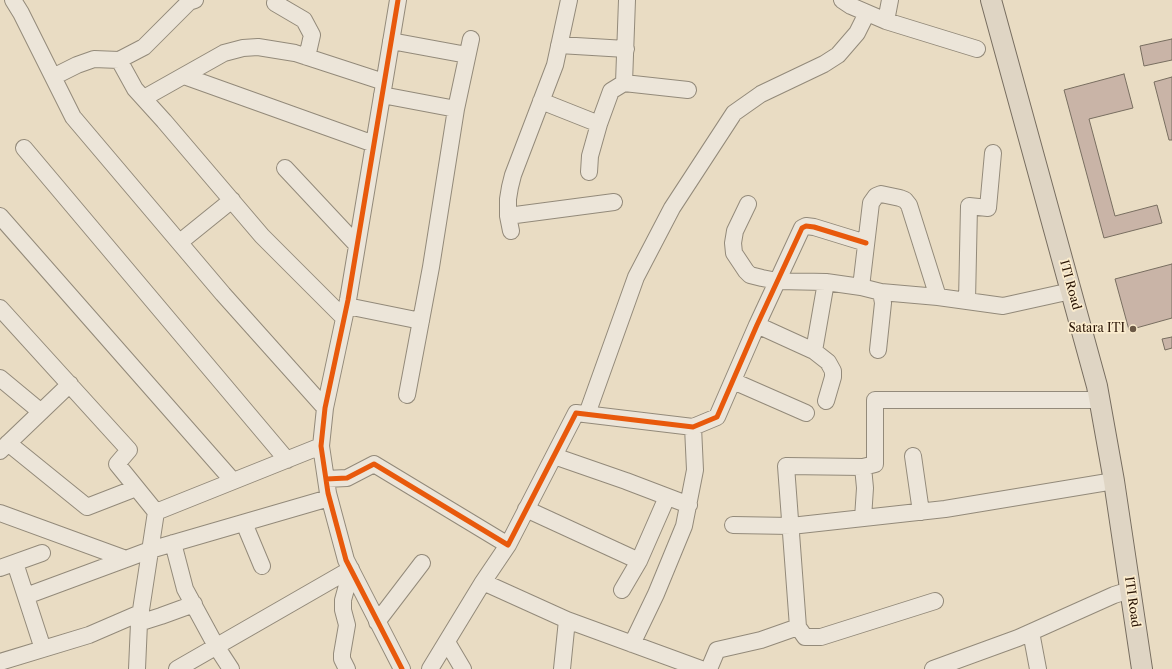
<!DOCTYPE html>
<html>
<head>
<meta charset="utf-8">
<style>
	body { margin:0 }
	canvas { display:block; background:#e9dcc3 }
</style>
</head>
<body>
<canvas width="1172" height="669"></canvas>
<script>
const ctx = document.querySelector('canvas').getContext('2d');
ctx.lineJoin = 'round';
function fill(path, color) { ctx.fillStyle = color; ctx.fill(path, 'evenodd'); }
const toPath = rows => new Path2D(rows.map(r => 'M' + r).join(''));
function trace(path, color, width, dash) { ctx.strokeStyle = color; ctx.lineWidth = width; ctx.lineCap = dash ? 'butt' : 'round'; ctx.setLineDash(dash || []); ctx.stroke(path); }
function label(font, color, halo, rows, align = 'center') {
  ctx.font = font + ' "Libre Caslon Text",serif'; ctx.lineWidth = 3.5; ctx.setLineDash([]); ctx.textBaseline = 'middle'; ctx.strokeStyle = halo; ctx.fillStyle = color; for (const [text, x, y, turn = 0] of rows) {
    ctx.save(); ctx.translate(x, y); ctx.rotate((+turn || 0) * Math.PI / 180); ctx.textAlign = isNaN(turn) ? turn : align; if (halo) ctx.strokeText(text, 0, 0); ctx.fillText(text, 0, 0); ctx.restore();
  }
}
const building = toPath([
	[1172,39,1172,60,1144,66,1140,46,1172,39],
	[1124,74,1133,108,1089,119,1115,216,1157,205,1162,223,1104,238,1064,90,1124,74],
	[1172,77,1172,140,1169,140,1154,82,1172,77],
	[1172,264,1172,318,1129,330,1115,279,1172,264],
	[1172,337,1172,348,1165,350,1162,339,1172,337]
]);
const minor = toPath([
	[13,0,21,13,73,117,223,294,325,408],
	[398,0,348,300,325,408,321,446,328,493,346,560,402,669],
	[842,0,851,6,886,21,977,49],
	[275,3,304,20,312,35,307,57],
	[886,21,890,0],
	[391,41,467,55],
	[559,45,626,49],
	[119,60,135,89,164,121,262,236,344,318],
	[184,76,374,144],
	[53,77,77,65,94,59,119,60,144,47,189,2,195,0],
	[624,83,688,90],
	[382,95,456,109,431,267,407,395],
	[144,98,224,53,243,48,258,47,295,53,384,82],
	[541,101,599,124,590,156,589,172],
	[456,109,471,39],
	[599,124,611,91,624,83,627,0],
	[24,148,287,460],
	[285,168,357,245],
	[748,204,735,231,733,243,734,253,746,271,750,275,762,278,777,281,826,282,861,287,871,203,876,196,881,194,900,198,905,200,909,205,938,297,1003,306,1071,291],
	[0,216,233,481],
	[508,216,614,202],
	[511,231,508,216,508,199,510,187,513,175,555,65,569,0],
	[180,242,232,200],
	[861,287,881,292,883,303,878,350],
	[881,292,938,297],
	[967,301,969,206,988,208,993,153],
	[347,306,421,321],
	[0,308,129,450,117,464,156,512],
	[757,325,814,351],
	[0,378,41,412],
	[733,381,806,413],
	[826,401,833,377,833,371,828,362,814,351,826,282],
	[587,414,636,277,672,208,734,113,761,94,824,64,838,55,857,33,867,13],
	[8,443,87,507,136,488],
	[0,451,70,384],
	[554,456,626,481,689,505],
	[913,456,921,512],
	[863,467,865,488,863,518],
	[326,479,347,478,374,464,508,545,576,413,693,427,717,417,757,325,802,228,806,226,814,227,866,243],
	[526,509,639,561],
	[0,513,126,559,150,550,329,498],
	[244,523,262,566],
	[733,525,791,526,945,509,1114,481],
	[173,543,185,589,216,646,231,669],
	[15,563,43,649],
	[0,568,42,553],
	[483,582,508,545],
	[622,590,639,561,667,497],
	[26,596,126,559],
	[935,601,821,637,805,637,798,627,786,466,863,467,875,464,875,400,1100,400],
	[377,622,422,563],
	[139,623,161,616,194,604],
	[1031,632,1038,669],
	[447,642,463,669],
	[632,644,656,594,684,526,695,470,693,427],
	[0,662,89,635,140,613],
	[137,669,139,623,156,512,321,446],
	[177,669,351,569],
	[347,669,342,659,342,654,347,625,343,610,343,600,346,589,353,574],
	[430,669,483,582,567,620],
	[562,669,567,620,701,669],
	[709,669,717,650,761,640,798,627],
	[933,669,1018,638,1114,595,1130,590]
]);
const major = toPath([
	[991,0,1097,386,1114,481,1142,669]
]);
const cycleway = toPath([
	[398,0,348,300,325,408,321,446,328,493,346,560,402,669],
	[326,479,347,478,374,464,508,545,576,413,693,427,717,417,757,325,802,228,806,226,814,227,866,243]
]);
const markers = [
	[1133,329,4,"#6b5946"]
];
const streetNames = [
	["ITI Road",1070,285,75],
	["ITI Road",1132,602,82]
];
const poiNames = [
	["Satara ITI",1125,329]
];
fill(building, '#c9b4a7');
trace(building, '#786e60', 1);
trace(minor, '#938a7a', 18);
trace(major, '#786e60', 22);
trace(minor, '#ece5d9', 16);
trace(major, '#dfd5c4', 20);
trace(cycleway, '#e8590c', 5);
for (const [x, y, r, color] of markers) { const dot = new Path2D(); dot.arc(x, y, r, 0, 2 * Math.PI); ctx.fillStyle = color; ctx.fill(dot); trace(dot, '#fbecce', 1.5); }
label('12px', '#271203', '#fbecce', streetNames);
label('12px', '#271203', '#fbecce', poiNames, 'right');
</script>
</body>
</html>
